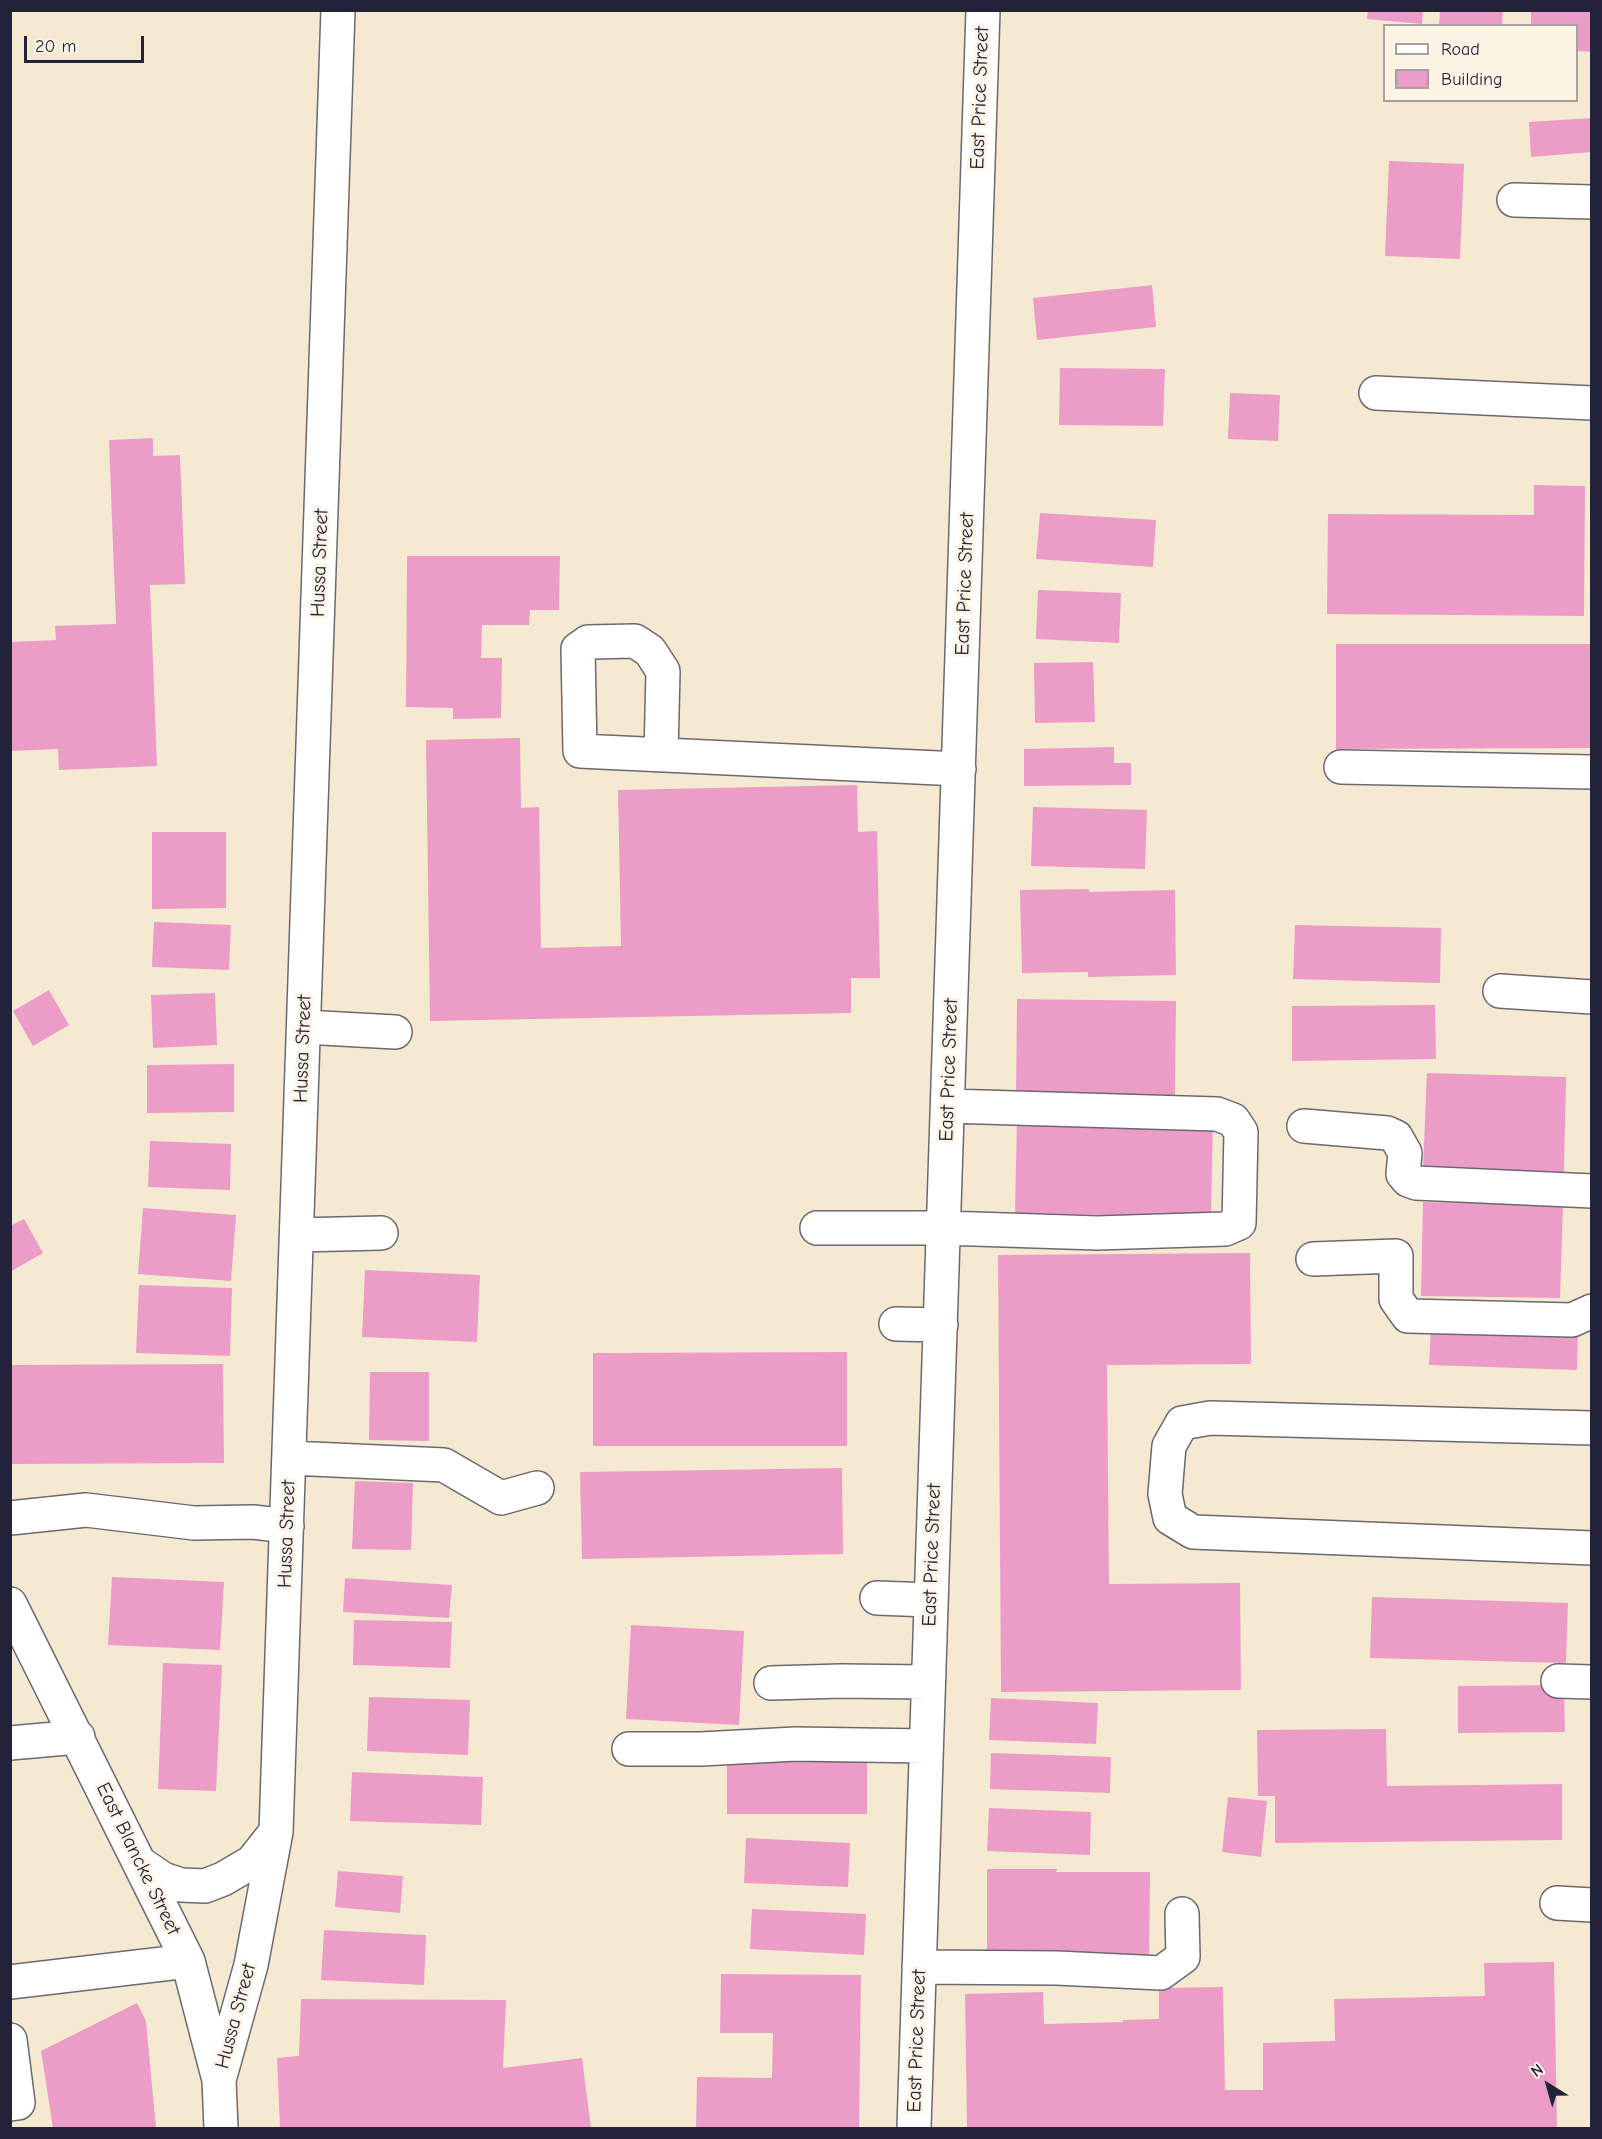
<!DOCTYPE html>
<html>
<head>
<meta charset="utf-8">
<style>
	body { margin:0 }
	#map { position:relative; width:1602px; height:2139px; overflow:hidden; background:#f5ead1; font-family:"Comic Neue",sans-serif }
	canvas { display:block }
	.frame { position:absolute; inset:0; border:12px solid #22223b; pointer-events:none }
	.legend { position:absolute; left:1383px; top:24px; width:195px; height:78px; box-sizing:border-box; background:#fcf5e5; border:2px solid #a5a1a1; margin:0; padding:8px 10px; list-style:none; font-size:18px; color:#22223b }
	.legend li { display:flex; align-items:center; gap:12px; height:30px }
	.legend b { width:30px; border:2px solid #a5a1a1 }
	.north { position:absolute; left:1518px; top:2055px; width:60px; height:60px; -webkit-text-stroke:4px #fcf5e5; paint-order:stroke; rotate:323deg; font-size:16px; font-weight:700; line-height:24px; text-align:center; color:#22223b }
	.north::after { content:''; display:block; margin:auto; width:21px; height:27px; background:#22223b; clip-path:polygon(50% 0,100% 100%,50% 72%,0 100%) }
	.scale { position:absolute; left:24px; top:36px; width:120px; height:27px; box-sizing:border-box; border:3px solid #22223b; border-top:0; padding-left:8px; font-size:18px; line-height:21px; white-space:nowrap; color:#22223b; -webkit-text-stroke:4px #fcf5e5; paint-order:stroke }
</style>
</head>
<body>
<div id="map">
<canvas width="1602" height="2139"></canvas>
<div class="frame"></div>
<ul class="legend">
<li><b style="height:8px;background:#fff"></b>Road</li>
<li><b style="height:16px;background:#ec9dc7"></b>Building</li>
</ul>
<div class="north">N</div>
<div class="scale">20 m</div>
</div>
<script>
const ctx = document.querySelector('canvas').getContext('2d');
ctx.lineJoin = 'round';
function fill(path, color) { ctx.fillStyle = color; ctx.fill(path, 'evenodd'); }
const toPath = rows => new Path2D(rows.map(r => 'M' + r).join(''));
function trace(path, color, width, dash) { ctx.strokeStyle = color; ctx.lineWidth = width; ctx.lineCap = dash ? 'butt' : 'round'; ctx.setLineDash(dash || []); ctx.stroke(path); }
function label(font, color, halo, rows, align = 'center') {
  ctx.font = font + ' "Comic Neue",sans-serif'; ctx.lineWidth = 6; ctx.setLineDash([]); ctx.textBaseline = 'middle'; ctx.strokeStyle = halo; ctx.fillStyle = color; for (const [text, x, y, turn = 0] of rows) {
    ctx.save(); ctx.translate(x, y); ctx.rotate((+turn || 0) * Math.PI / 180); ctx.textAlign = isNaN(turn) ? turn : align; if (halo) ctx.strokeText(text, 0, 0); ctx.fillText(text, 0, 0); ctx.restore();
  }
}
const building = toPath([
	[1368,10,1423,10,1422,24,1367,19],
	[1440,10,1503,10,1502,26,1439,26],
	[1531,10,1592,10,1592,52,1576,51,1576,26,1531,26],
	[1592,118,1592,152,1531,157,1529,122],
	[1389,161,1464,164,1460,259,1385,256],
	[1152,285,1156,327,1037,340,1033,298],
	[1060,368,1165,369,1163,426,1059,425],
	[1230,393,1280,395,1278,441,1228,439],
	[153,438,153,456,180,455,185,584,150,585,157,766,59,770,58,749,10,751,10,642,56,640,55,626,116,624,109,440],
	[1534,485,1585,486,1584,616,1327,614,1328,514,1534,515],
	[1040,513,1156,520,1153,567,1036,559],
	[407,556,560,556,559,610,530,610,529,625,482,625,481,658,502,658,501,718,453,719,453,708,406,707],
	[1038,590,1121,593,1119,643,1036,639],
	[1336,644,1592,644,1592,748,1336,749],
	[1093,662,1095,722,1035,723,1034,663],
	[520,738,521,808,539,807,541,948,621,946,618,790,857,785,858,832,877,831,880,978,851,978,851,1013,430,1021,426,740],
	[1114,747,1114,763,1131,763,1131,785,1024,786,1024,749],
	[1033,807,1147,810,1145,869,1031,866],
	[152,832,226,832,226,908,152,909],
	[1089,889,1089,892,1175,890,1176,975,1088,977,1088,972,1022,973,1020,890],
	[154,922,231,925,229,970,152,967],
	[1295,925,1441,928,1440,983,1293,979],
	[49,990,69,1025,33,1046,13,1011],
	[215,993,217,1045,153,1048,151,995],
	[1017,999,1176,1001,1175,1095,1016,1094],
	[1435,1005,1436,1059,1292,1061,1292,1006],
	[234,1064,234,1112,147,1113,147,1065],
	[1427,1073,1566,1077,1564,1172,1423,1168],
	[1017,1117,1213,1121,1211,1217,1015,1213],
	[150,1141,231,1144,230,1190,148,1187],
	[1423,1202,1563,1205,1560,1298,1421,1296],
	[143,1208,236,1215,231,1281,138,1274],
	[24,1219,43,1253,10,1272,10,1226],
	[1250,1253,1251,1364,1107,1365,1109,1584,1240,1583,1241,1690,1001,1692,998,1255],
	[365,1270,480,1275,477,1342,362,1337],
	[139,1285,232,1288,230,1356,136,1353],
	[1431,1325,1578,1331,1577,1370,1429,1365],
	[847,1352,847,1446,593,1446,593,1353],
	[223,1364,224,1463,10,1464,10,1365],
	[370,1372,429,1372,429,1441,369,1440],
	[842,1468,843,1554,582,1559,580,1472],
	[355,1481,413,1483,411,1550,352,1549],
	[112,1577,224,1582,220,1650,108,1645],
	[345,1578,452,1585,449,1618,343,1612],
	[1372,1597,1568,1603,1566,1663,1370,1658],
	[354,1620,452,1622,450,1668,353,1665],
	[631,1625,744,1631,739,1725,626,1719],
	[163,1663,222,1665,216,1791,158,1789],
	[1564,1685,1565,1732,1458,1733,1458,1686],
	[369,1697,470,1700,468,1755,367,1751],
	[991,1698,1098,1703,1096,1744,989,1740],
	[1386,1729,1387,1786,1562,1784,1562,1840,1275,1843,1275,1796,1258,1796,1257,1730],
	[991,1753,1111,1757,1110,1793,990,1789],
	[727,1756,867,1757,867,1814,727,1814],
	[352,1772,483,1777,481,1825,350,1821],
	[1228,1797,1267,1801,1261,1857,1222,1852],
	[989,1808,1091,1812,1090,1855,987,1851],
	[746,1838,850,1843,848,1887,744,1883],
	[987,1869,1057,1869,1056,1872,1150,1872,1149,1958,987,1956],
	[338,1871,403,1876,400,1913,335,1907],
	[752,1909,866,1914,864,1955,750,1949],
	[324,1930,426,1935,424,1985,321,1980],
	[1554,1962,1557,2128,967,2128,965,1994,1043,1992,1044,2024,1123,2022,1123,2020,1159,2019,1159,1988,1223,1987,1225,2090,1263,2090,1263,2043,1335,2041,1334,1999,1485,1996,1484,1963],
	[721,1974,861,1975,859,2128,696,2128,697,2077,772,2078,773,2033,720,2033],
	[301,1999,506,2000,503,2068,582,2058,591,2128,280,2128,277,2058,299,2056],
	[137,2003,146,2021,156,2128,53,2128,41,2051]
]);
const minor = toPath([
	[1514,200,1592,202],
	[1376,393,1592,403],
	[661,755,663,671,650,651,635,641,588,642,578,649,580,751,959,769],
	[1341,767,1592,772],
	[1500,991,1592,997],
	[304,1027,395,1032],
	[1304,1126,1387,1133,1396,1137,1405,1153,1403,1174,1408,1180,1416,1183,1592,1191],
	[817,1228,944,1228,1097,1233,1225,1229,1239,1223,1241,1132,1233,1120,1217,1114,948,1106],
	[298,1235,381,1233],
	[1313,1259,1396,1256,1396,1299,1408,1316,1572,1320,1592,1311],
	[896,1324,941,1325],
	[1592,1428,1210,1418,1182,1423,1169,1446,1165,1494,1170,1518,1193,1532,1592,1548],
	[290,1458,444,1465,501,1498,537,1488],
	[10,1518,86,1510,194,1523,253,1522,287,1526],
	[877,1598,930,1600],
	[10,1604,188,1961,219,2080,221,2128],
	[1558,1681,1592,1682],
	[771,1683,841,1681,928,1682],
	[10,1743,78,1737],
	[629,1749,701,1749,795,1744,926,1746],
	[141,1864,163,1879,181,1885,205,1886,223,1879,252,1862,275,1833],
	[1557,1903,1592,1905],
	[919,1967,1057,1968,1161,1973,1183,1957,1182,1914],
	[10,1982,188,1961],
	[10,2040,18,2103,10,2104],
	[219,2080,251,1965,276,1832,338,10],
	[914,2128,983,10]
]);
const streetNames = [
	["East Price Street",980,98,-88],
	["Hussa Street",320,563,-88],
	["East Price Street",965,584,-88],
	["Hussa Street",303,1049,-88],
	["East Price Street",949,1070,-88],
	["Hussa Street",287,1534,-88],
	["East Price Street",932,1555,-88],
	["East Blancke Street",138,1859,64],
	["Hussa Street",236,2016,-75],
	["East Price Street",917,2041,-88]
];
fill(building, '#ec9dc7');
trace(minor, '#6c6870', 36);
trace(minor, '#fff', 33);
label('20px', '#22223b', '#fcf5e5', streetNames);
</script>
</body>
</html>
